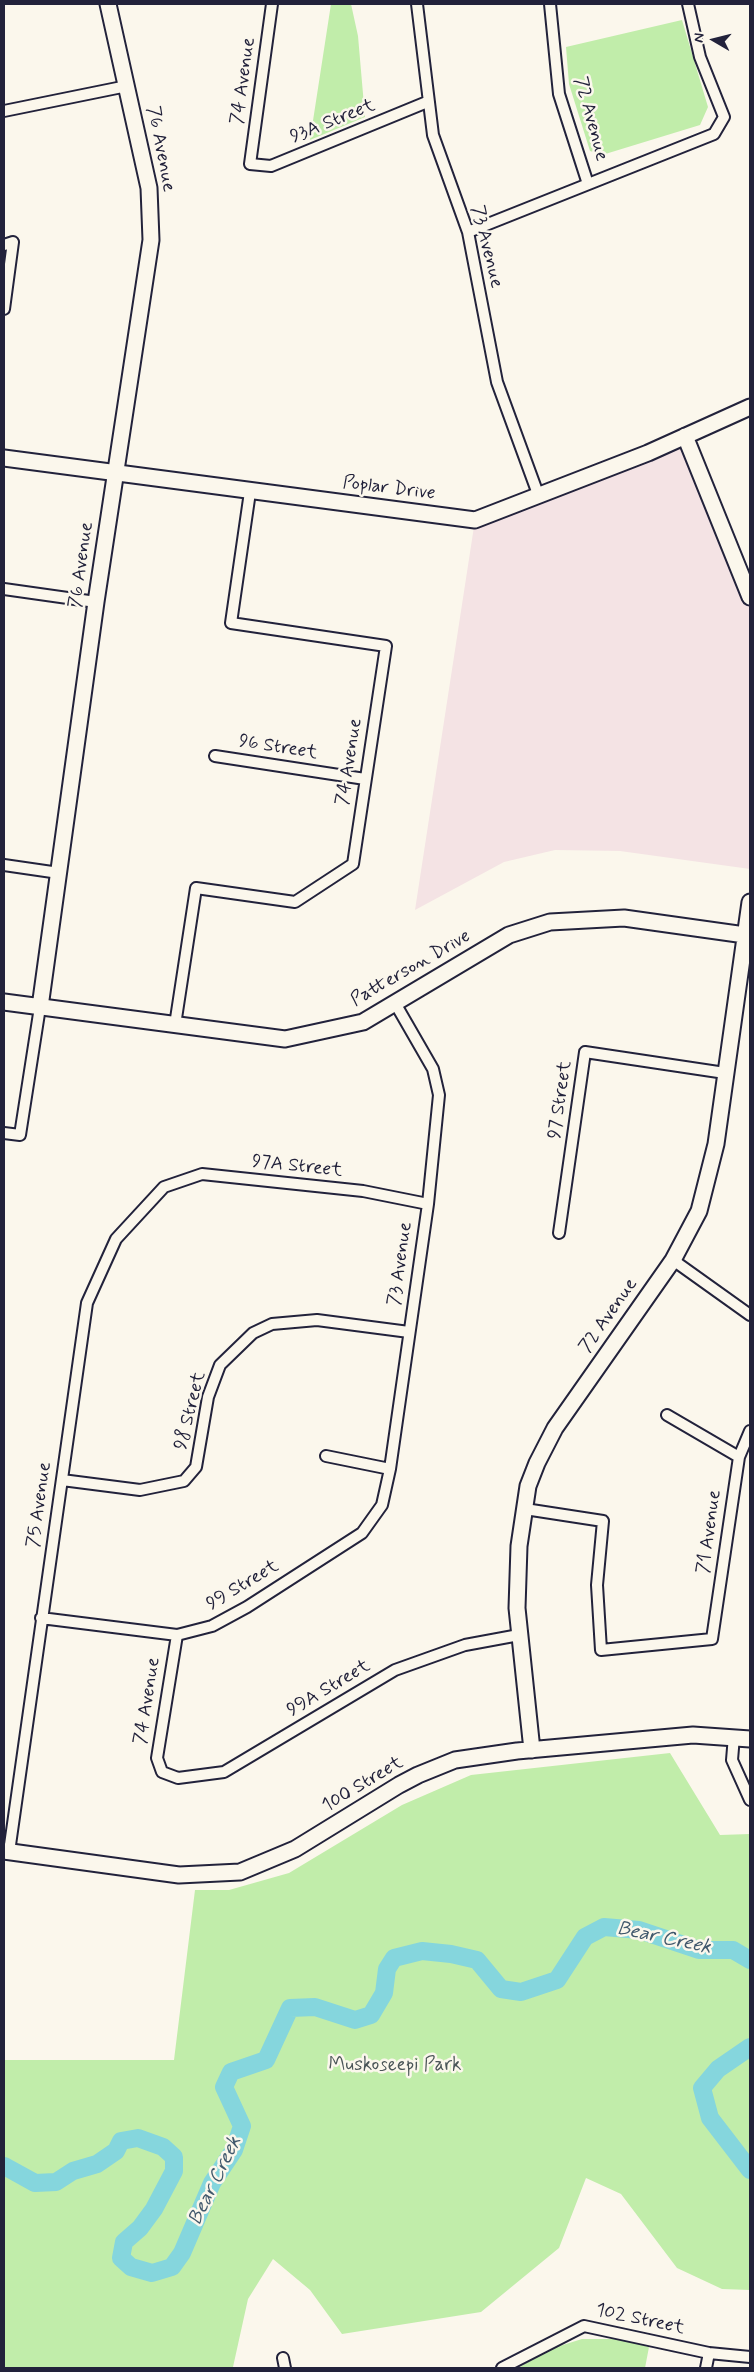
<!DOCTYPE html>
<html>
<head>
<meta charset="utf-8">
<style>
	body { margin:0 }
	#map { position:relative; width:754px; height:2372px; overflow:hidden; background:#fbf7ec; font-family:Mynerve,sans-serif }
	canvas { display:block }
	.frame { position:absolute; inset:0; border:5px solid #22223b; pointer-events:none }
	.north { position:absolute; left:689px; top:15px; width:50px; height:50px; -webkit-text-stroke:4px #fbf7ec; paint-order:stroke; rotate:278deg; font-size:14px; font-weight:700; line-height:20px; text-align:center; color:#22223b }
	.north::after { content:''; display:block; margin:auto; width:18px; height:22px; background:#22223b; clip-path:polygon(50% 0,100% 100%,50% 72%,0 100%) }
</style>
</head>
<body>
<div id="map">
<canvas width="754" height="2372"></canvas>
<div class="frame"></div>
<div class="north">N</div>
</div>
<script>
const ctx = document.querySelector('canvas').getContext('2d');
ctx.lineJoin = 'round';
function fill(path, color) { ctx.fillStyle = color; ctx.fill(path, 'evenodd'); }
const toPath = rows => new Path2D(rows.map(r => 'M' + r).join(''));
function trace(path, color, width, dash) { ctx.strokeStyle = color; ctx.lineWidth = width; ctx.lineCap = dash ? 'butt' : 'round'; ctx.setLineDash(dash || []); ctx.stroke(path); }
function label(font, color, halo, rows, align = 'center') {
  ctx.font = font + ' Mynerve,sans-serif'; ctx.lineWidth = 5; ctx.setLineDash([]); ctx.textBaseline = 'middle'; ctx.strokeStyle = halo; ctx.fillStyle = color; for (const [text, x, y, turn = 0] of rows) {
    ctx.save(); ctx.translate(x, y); ctx.rotate((+turn || 0) * Math.PI / 180); ctx.textAlign = isNaN(turn) ? turn : align; if (halo) ctx.strokeText(text, 0, 0); ctx.fillText(text, 0, 0); ctx.restore();
  }
}
const built = toPath([
	[685,436,750,597,750,869,620,851,555,850,504,862,415,910,475,520]
]);
const green = toPath([
	[331,4,351,4,358,36,365,117,310,140],
	[682,20,708,107,700,125,602,155,590,151,569,84,566,47],
	[670,1753,720,1835,750,1834,750,2290,722,2289,677,2268,621,2194,586,2178,559,2248,481,2312,342,2334,310,2290,273,2259,248,2299,233,2367,4,2368,4,2060,174,2060,195,1890,229,1890,289,1873,402,1805,471,1775],
	[582,2339,620,2339,649,2347,645,2368,518,2368,550,2349]
]);
const river = toPath([
	[750,2047,718,2069,702,2088,710,2118,750,2170],
	[4,2166,35,2183,56,2182,73,2171,97,2164,116,2151,121,2141,138,2138,163,2147,174,2157,174,2171,154,2209,140,2228,124,2242,121,2258,131,2267,152,2273,172,2267,182,2253,212,2183,234,2150,242,2126,224,2087,231,2072,266,2060,290,2008,315,2007,355,2020,371,2015,384,1993,387,1969,394,1958,422,1951,451,1954,477,1960,501,1989,521,1992,557,1980,585,1937,604,1927,639,1930,699,1950,733,1950,750,1960]
]);
const street = toPath([
	[272,4,250,164,271,166,427,102],
	[417,4,433,135,468,232,497,382,538,494],
	[550,4,559,94,588,184],
	[4,111,127,86],
	[468,232,714,134,724,117,700,57,688,4],
	[4,245,13,242,4,309],
	[4,589,96,602],
	[215,756,365,779],
	[4,865,59,873],
	[175,1025,196,888,295,902,353,864,386,646,231,623,250,492],
	[4,1133,20,1135,40,1007],
	[559,1233,585,1052,725,1073],
	[673,1260,750,1315],
	[667,1415,739,1457],
	[326,1456,390,1469],
	[62,1480,140,1490,184,1481,196,1467,208,1397,220,1365,253,1333,272,1324,317,1320,409,1332],
	[525,1509,603,1521,597,1585,601,1650,712,1639,739,1457,750,1431],
	[41,1618,177,1635,212,1626,247,1607,362,1533,382,1505,390,1469,428,1204,439,1095,433,1069,395,1003],
	[177,1635,157,1758,162,1772,178,1778,224,1772,395,1670,465,1645,519,1635],
	[734,1736,732,1760,750,1800],
	[9,1852,87,1303,116,1239,164,1187,202,1174,363,1191,428,1204],
	[283,2358,285,2368],
	[502,2368,584,2326,709,2353,750,2357],
	[706,2368,709,2353]
]);
const secondary = toPath([
	[685,436,750,597],
	[4,458,475,520,648,453,750,407],
	[4,1002,285,1039,363,1022,509,935,550,922,624,918,745,935],
	[40,1007,96,602,151,240,149,188,108,4],
	[532,1750,517,1608,519,1546,528,1486,537,1463,555,1428,673,1260,699,1211,716,1144,750,902],
	[4,1851,179,1875,240,1872,295,1849,399,1785,418,1775,455,1760,517,1751,693,1735,750,1739]
]);
const streetNames = [
	["74 Avenue",244,81,-82],
	["72 Avenue",590,119,75],
	["93A Street",333,122,-22],
	["76 Avenue",160,149,79],
	["73 Avenue",486,247,76],
	["Poplar Drive",389,489,7],
	["76 Avenue",82,565,-82],
	["96 Street",278,748,9],
	["74 Avenue",350,762,-81],
	["Patterson Drive",411,969,-30],
	["97 Street",561,1100,-82],
	["97A Street",297,1167,6],
	["73 Avenue",401,1264,-82],
	["72 Avenue",609,1316,-55],
	["98 Street",191,1411,-76],
	["75 Avenue",40,1505,-82],
	["71 Avenue",710,1532,-82],
	["99 Street",243,1586,-31],
	["99A Street",329,1689,-31],
	["74 Avenue",148,1701,-81],
	["100 Street",363,1785,-31],
	["102 Street",640,2320,12]
];
const parkNames = [
	["Muskoseepi Park",395,2066]
];
const waterNames = [
	["Bear Creek",664,1939,12],
	["Bear Creek",216,2181,-64]
];
fill(built, '#f4e3e4');
fill(green, '#c1edaa');
trace(river, '#85d6dd', 18);
trace(street, '#22223b', 14);
trace(secondary, '#22223b', 19);
trace(street, '#fbf7ec', 10);
trace(secondary, '#fbf7ec', 15);
label('19px', '#22223b', '#fbf7ec', streetNames);
label('19px', '#4a5557', '#fbf7ec', parkNames);
label('italic 20px', '#40586c', '#fbf7ec', waterNames);
</script>
</body>
</html>
